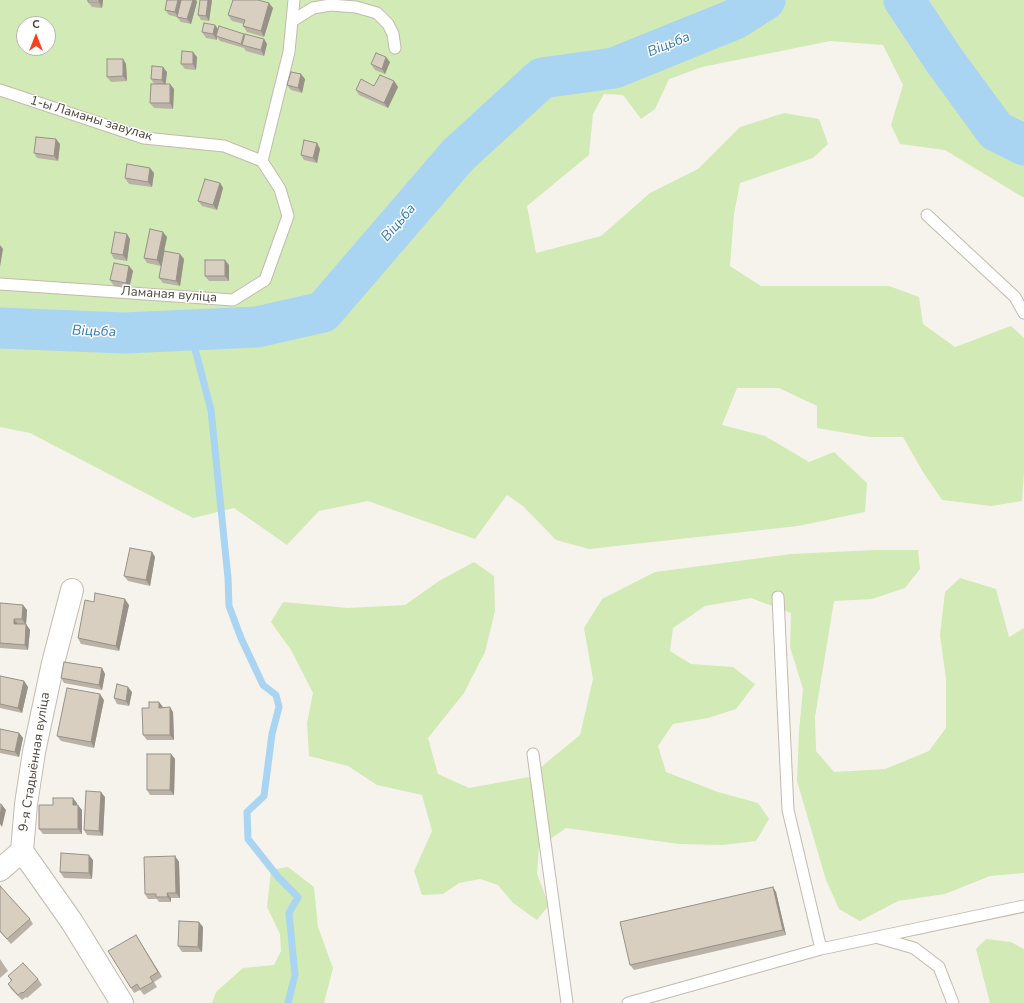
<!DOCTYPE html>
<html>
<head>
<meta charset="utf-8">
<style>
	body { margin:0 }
	#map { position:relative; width:1024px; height:1003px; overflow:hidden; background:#f6f3ec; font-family:"Nunito Sans",sans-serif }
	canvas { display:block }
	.north { position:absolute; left:16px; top:16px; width:40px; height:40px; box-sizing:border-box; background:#fff; border:1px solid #b7b4b0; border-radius:50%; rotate:0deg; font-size:11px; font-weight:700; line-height:16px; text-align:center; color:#4b4439 }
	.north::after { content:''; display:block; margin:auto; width:14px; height:18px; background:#fc3f1d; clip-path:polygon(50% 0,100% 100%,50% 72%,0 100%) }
</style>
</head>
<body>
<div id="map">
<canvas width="1024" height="1003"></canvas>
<div class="north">С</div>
</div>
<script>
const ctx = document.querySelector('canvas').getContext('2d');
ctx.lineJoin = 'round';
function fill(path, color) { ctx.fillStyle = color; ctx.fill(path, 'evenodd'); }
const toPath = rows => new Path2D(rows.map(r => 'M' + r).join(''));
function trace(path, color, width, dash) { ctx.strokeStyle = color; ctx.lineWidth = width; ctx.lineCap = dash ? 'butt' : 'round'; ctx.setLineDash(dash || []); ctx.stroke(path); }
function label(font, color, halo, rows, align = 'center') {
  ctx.font = font + ' "Nunito Sans",sans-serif'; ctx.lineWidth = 3; ctx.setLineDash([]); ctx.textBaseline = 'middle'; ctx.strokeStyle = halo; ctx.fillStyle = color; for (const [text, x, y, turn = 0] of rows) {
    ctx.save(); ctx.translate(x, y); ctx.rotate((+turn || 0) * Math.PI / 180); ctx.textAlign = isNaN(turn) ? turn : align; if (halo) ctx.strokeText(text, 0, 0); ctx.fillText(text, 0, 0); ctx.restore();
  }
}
const green = toPath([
	[0,0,1024,0,1024,198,945,150,900,144,891,125,903,85,883,45,830,41,702,67,669,79,655,109,641,119,623,95,604,94,593,114,589,155,527,206,536,253,601,236,650,193,698,169,740,127,784,113,819,119,828,144,813,158,740,183,734,214,730,266,761,286,889,286,919,297,923,324,955,347,1011,326,1024,338,1024,472,1022,501,991,506,942,500,923,472,903,437,870,437,817,428,817,406,779,388,737,388,722,425,765,436,809,462,834,452,867,483,865,512,798,526,589,549,556,540,523,506,507,495,475,539,368,501,319,511,287,545,234,508,193,518,30,433,0,427],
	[24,24,48,24,48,48,24,48],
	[875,550,918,550,920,569,905,588,872,599,834,601,815,717,816,751,834,772,885,769,929,751,946,728,946,679,940,635,945,592,960,578,996,589,1009,637,1024,628,1024,873,990,876,945,894,898,901,860,921,839,909,826,880,797,781,799,732,803,689,790,647,791,613,751,598,705,606,673,628,670,651,691,664,733,667,755,684,736,709,708,718,673,724,658,746,666,772,718,792,758,803,769,819,756,841,723,845,679,844,566,828,539,847,537,874,549,905,537,920,513,903,498,885,480,879,459,883,443,894,422,895,414,871,432,831,422,795,377,785,348,766,309,756,307,723,313,693,291,650,271,622,283,602,348,608,405,605,439,581,474,562,494,576,495,611,485,652,464,693,428,738,438,774,469,788,529,777,580,735,593,679,584,628,602,599,655,572,791,554],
	[288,867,314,887,318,927,333,968,324,1003,212,1003,216,992,243,968,274,965,281,951,280,934,267,907,271,870],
	[986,939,1011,942,1024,949,1024,1003,990,1003,976,949]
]);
const stream = toPath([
	[190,330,211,410,228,578,229,606,241,638,263,685,276,695,279,707,272,734,264,796,247,812,248,839,279,878,298,897,289,913,295,975,288,1003]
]);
const river = toPath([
	[904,0,944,60,996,131,1024,145],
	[0,328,124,333,257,327,323,312,458,155,542,78,614,68,735,19,765,0]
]);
const lane = toPath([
	[292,21,313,8,330,5,356,7,377,13,388,24,393,34,395,48],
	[0,90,144,138,224,146,262,161,280,189,288,216,265,280,233,300,0,284],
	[262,161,289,52,294,0],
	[927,215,1015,297,1024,313],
	[778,597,788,810,821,949],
	[533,754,567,1003],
	[879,938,914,948,939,967,953,1003],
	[628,1003,821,949,1024,906]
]);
const street = toPath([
	[72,590,53,663,34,752,26,804,22,851,72,922,122,1003],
	[0,870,22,851]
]);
const wall = toPath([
	[103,0,102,8,92,7,88,2],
	[167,0,196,0,197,2,191,24,181,22,177,17,169,15,165,10],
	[200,0,212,0,209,21,201,20,198,15],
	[273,8,264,37,247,32,243,26,244,24,232,21,228,15],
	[215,25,218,30,244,34,245,35,264,39,267,44,264,56,246,51,244,48,220,41,217,37,217,40,206,38,202,32],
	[197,57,196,70,185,69,181,64],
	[123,59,126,64,127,81,111,82,107,77],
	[390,62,385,74,375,70,371,64],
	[167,72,166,84,174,89,173,109,154,108,150,103,154,84,151,79],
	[305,79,302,93,291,90,287,85],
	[394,81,398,87,388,108,359,95,356,90],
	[317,143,320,149,317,163,304,160,301,155],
	[60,144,58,161,37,158,34,153],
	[154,173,152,187,129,184,125,178],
	[220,183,223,188,217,210,202,206,198,201],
	[167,237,164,251,184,259,180,286,163,283,159,278,161,266,147,263,144,258],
	[130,239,127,261,114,259,111,253],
	[229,265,229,281,209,281,205,276],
	[129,266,133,271,129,289,114,286,110,280],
	[152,552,155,557,150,586,128,581,124,576],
	[94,602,129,605,119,651,81,644,78,638],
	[0,603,23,605,27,610,26,624,30,630,28,650,0,648],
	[102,668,105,674,102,690,64,683,61,678],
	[0,676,24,681,28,687,22,713,0,708],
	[132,692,129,706,117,704,114,698],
	[104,700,94,748,61,741,57,736],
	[163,707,173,712,174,740,147,740,143,735,149,708],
	[0,729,19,733,23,738,19,757,0,753],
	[171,754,175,759,174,795,150,795,147,790],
	[105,797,103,836,87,835,84,830],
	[77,803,77,805,82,810,82,834,43,834,39,829,53,805],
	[175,856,179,862,180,898,171,898,171,902,159,902,157,899,148,899,145,894],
	[93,860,92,879,64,878,60,872],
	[0,886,30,919,33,924,11,944,0,932],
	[773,887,776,892,786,935,634,970,630,965],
	[203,927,202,952,182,952,178,946],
	[136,935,162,977,154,982,157,987,144,995,140,990,134,993,131,988],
	[0,959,8,971,0,978],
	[8,976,38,979,42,985,27,998,26,997,22,1000,11,989,8,984,11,981]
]);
const shadedWall = toPath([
	[99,0,103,0,102,8,99,2],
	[178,0,183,0,178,17,175,12],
	[193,0,196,0,197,2,191,24,187,19],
	[208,0,212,0,209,21,206,16],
	[269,3,273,8,264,37,261,31],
	[215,25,219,30,216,36,217,37,217,40,213,34],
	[264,39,267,44,264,56,261,50],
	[193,52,197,57,196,70,193,64],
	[386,57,390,62,385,74,382,69],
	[123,59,126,64,127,81,123,76],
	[163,67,167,72,165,86,162,80],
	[301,74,305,79,302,93,298,88],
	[394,81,398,87,388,108,384,103],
	[170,84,174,89,173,109,170,103],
	[56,139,60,144,58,161,54,156],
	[317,143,320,149,317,163,313,158],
	[150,168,154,173,152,187,148,182],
	[220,183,223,188,217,210,213,205],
	[163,232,167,237,161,266,157,260],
	[127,234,130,239,127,261,123,255],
	[0,245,3,249,0,267],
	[180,254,184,259,180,286,176,281],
	[225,260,229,265,229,281,225,276],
	[129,266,133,271,129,289,126,283],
	[152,552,155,557,150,586,146,580],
	[125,599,129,605,119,651,116,646],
	[23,605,27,610,26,625,22,619],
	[14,619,18,624,14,624],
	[26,624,30,630,28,650,25,645],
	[102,668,105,674,102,690,99,685],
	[24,681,28,687,22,713,18,708],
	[128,687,132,692,129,706,126,701],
	[100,694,104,700,94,748,91,742],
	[159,702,163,707,163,713,159,708],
	[170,707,173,712,174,740,170,735],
	[19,733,23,738,19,757,15,752],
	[171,754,175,759,174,795,170,790],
	[101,792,105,797,103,836,99,831],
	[73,798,77,803,77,810,73,805],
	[2,805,6,810,2,827,0,824,0,816],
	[78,805,82,810,82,834,78,829],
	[89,855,93,860,92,879,89,873],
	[175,856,179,862,180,898,176,893],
	[773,887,776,892,786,935,783,930],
	[167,893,171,898,171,902,168,897],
	[199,922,203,927,202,952,198,947],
	[136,935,139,940,162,977,158,972]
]);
const building = toPath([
	[88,0,99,0,99,2,88,2,88,0],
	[167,0,178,0,175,12,165,10,167,0],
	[181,0,193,0,187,19,177,17,181,0],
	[200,0,208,0,206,16,198,15,200,0],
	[233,0,258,0,269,3,261,31,243,26,245,20,228,15,233,0],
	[204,23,215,25,213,34,202,32,204,23],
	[219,26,244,34,241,44,216,36,219,26],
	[245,34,264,39,261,50,242,45,245,34],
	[182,51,193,52,193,64,181,64,182,51],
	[376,53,386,57,382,69,371,64,376,53],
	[107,59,123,59,123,76,107,77,107,59],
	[152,66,163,67,162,80,151,79,152,66],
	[291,72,301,74,298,88,287,85,291,72],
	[380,75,394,81,384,103,356,90,361,79,374,86,380,75],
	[151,84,170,84,170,103,150,103,151,84],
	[36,137,56,139,54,156,34,153,36,137],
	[304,140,317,143,313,158,301,155,304,140],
	[127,164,150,168,148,182,125,178,127,164],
	[205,179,220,183,213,205,198,201,205,179],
	[150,229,163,232,157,260,144,258,150,229],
	[115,232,127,234,123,255,111,253,115,232],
	[164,251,180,254,176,281,159,278,164,251],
	[205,260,225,260,225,276,205,276,205,260],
	[114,263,129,266,126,283,110,280,114,263],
	[130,548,152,552,146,580,124,576,130,548],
	[95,593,125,599,116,646,78,638,85,600,94,602,95,593],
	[0,603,23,605,22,619,14,619,14,624,26,624,25,645,0,643,0,603],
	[64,662,102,668,99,685,61,678,64,662],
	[0,676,24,681,18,708,0,704,0,676],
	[117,684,128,687,126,701,114,698,117,684],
	[67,688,100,694,91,742,57,736,67,688],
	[149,702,159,702,159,708,170,707,170,735,143,735,142,708,149,708,149,702],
	[0,729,19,733,15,752,0,749,0,729],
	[147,754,171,754,170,790,147,790,147,754],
	[86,791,101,792,99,831,84,830,86,791],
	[53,798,73,798,73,805,78,805,78,829,39,829,39,805,53,805,53,798],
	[0,804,2,805,0,816,0,804],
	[61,853,89,855,89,873,60,872,61,853],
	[175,856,176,893,167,893,168,897,156,897,156,894,145,894,144,857,175,856],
	[0,886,30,919,7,939,0,931,0,886],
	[773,887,783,930,630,965,620,922,773,887],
	[179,921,199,922,198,947,178,946,179,921],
	[136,935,158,972,150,977,153,982,140,989,137,984,131,988,108,951,136,935],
	[23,963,38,979,23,993,22,992,18,995,8,984,12,980,8,976,23,963]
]);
const streetNames = [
	["1-ы Ламаны завулак",91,119,17],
	["Ламаная вуліца",169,295,4],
	["9-я Стадыённая вуліца",35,762,-81]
];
const waterNames = [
	["Віцьба",669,45,-22],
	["Віцьба",399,223,-49],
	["Віцьба",94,332,2]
];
fill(green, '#d2eab5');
trace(stream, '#a9d4f2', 7);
trace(river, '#a9d4f2', 41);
trace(lane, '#c2bbae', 13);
trace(street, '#c2bbae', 24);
trace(lane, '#fff', 11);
trace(street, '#fff', 22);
fill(wall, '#bab2a6');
fill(shadedWall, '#979187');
fill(building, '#d8cfc1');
trace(building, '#979187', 1);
label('13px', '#4b4439', '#fff', streetNames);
label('italic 14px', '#2e7ab2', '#fff', waterNames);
</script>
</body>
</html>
